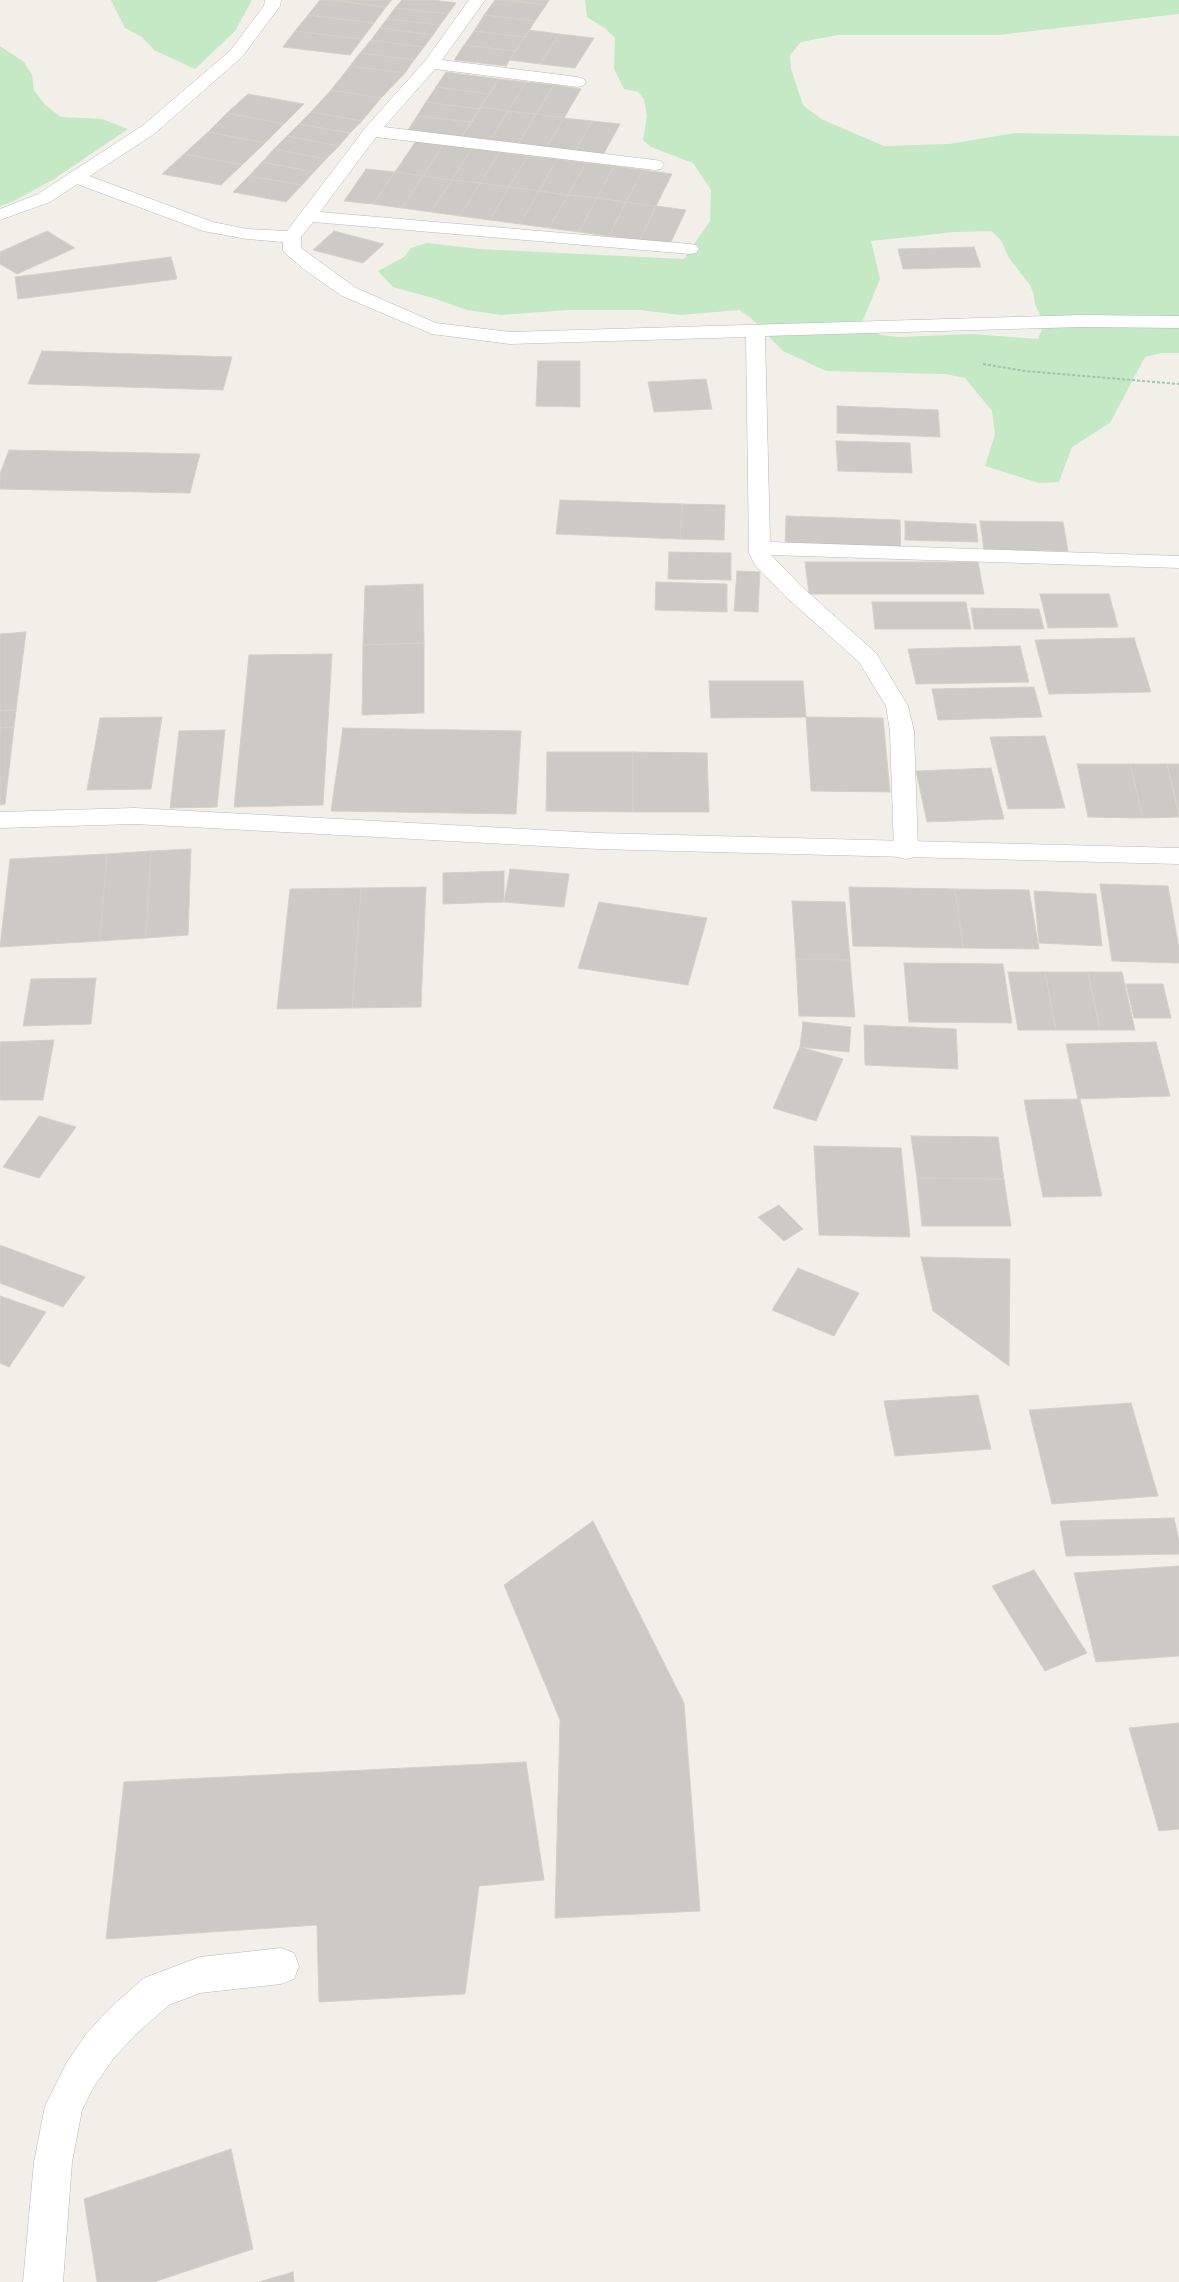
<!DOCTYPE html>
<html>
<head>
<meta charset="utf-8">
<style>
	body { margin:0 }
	canvas { display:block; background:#f1efe8 }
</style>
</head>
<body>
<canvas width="1179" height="2282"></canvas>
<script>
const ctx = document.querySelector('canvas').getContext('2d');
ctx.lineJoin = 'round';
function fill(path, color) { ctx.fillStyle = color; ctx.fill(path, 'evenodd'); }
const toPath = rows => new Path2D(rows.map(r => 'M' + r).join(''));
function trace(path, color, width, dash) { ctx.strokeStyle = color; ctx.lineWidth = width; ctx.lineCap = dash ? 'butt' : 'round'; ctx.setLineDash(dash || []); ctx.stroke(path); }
const green = toPath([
	[111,0,252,0,235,31,195,69,154,50,142,37,125,28],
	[585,0,1179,0,1179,14,998,35,838,35,801,42,790,55,791,69,803,105,821,119,884,146,949,144,1015,133,1179,136,1179,353,1161,353,1145,357,1110,423,1072,447,1059,482,1039,483,985,466,995,434,992,411,965,378,945,374,826,371,783,351,751,318,739,310,681,315,640,310,568,310,501,315,467,310,433,298,393,287,378,271,404,257,411,248,427,243,479,249,684,259,710,221,711,190,693,163,651,147,643,140,647,116,644,99,638,92,624,89,614,69,615,38,606,29,587,17],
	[991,231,1001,240,1009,258,1030,285,1034,295,1035,304,1044,324,1038,339,972,334,899,337,881,335,866,329,863,320,880,279,871,241,955,232],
	[0,46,24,62,32,75,34,90,45,105,61,117,102,119,128,129,54,179,14,201,0,206]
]);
const building = toPath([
	[320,0,331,0,386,7,374,23,308,15,320,0],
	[331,0,392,0,386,7,331,0],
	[402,0,433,0,456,3,448,14,395,8,402,0],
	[495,0,505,0,546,5,535,21,484,15,495,0],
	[505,0,549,0,546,5,505,0],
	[395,8,448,14,440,25,387,19,395,8],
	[308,15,374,23,362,39,295,31,308,15],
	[484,15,535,21,525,37,474,31,484,15],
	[387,19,440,25,433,35,380,28,387,19],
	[380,28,433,35,424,47,371,40,380,28],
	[529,30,559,34,540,64,510,60,529,30],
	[295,31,362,39,350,55,283,47,295,31],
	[474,31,525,37,515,51,464,45,474,31],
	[559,34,594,38,575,68,540,64,559,34],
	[371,40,424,47,414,60,360,53,371,40],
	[464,45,515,51,506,66,454,60,464,45],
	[360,53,414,60,405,73,350,66,360,53],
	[350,66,405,73,381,98,331,90,350,66],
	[446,72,499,79,489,94,436,87,446,72],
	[499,79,526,82,508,111,481,107,499,79],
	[526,82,554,85,536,114,508,111,526,82],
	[554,85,581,89,564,118,536,114,554,85],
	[436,87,489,94,479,109,426,102,436,87],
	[331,90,381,98,362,121,311,112,331,90],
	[248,94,304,104,284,124,227,113,248,94],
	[426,102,479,109,472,122,417,116,426,102],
	[481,107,508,111,490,141,461,137,481,107],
	[508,111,536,114,518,144,490,141,508,111],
	[311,112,362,121,350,133,299,124,311,112],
	[227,113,284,124,265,143,208,132,227,113],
	[536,114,564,118,546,148,518,144,536,114],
	[417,116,472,122,461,137,408,130,417,116],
	[564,118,592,121,575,151,546,148,564,118],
	[592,121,620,124,603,155,575,151,592,121],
	[299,124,350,133,339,146,287,136,299,124],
	[208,132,265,143,242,165,184,154,208,132],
	[287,136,339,146,326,159,274,149,287,136],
	[416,141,443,145,423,176,395,172,416,141],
	[443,145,472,148,452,180,423,176,443,145],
	[472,148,500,152,480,183,452,180,472,148],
	[274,149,326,159,314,172,262,162,274,149],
	[500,152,528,156,509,187,480,183,500,152],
	[184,154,242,165,221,185,162,174,184,154],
	[528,156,557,159,539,191,509,187,528,156],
	[557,159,586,163,568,195,539,191,557,159],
	[262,162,314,172,302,185,249,176,262,162],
	[586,163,614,166,597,198,568,195,586,163],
	[614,166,643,170,626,202,597,198,614,166],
	[366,169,395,172,373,204,344,201,366,169],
	[643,170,672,174,656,206,626,202,643,170],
	[395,172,423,176,402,208,373,204,395,172],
	[249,176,302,185,286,202,233,192,249,176],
	[423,176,452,180,431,212,402,208,423,176],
	[452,180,480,183,460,216,431,212,452,180],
	[480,183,509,187,490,220,460,216,480,183],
	[509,187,539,191,520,224,490,220,509,187],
	[539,191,568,195,549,228,520,224,539,191],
	[568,195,597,198,579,232,549,228,568,195],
	[597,198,626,202,609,236,579,232,597,198],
	[626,202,656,206,640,240,609,236,626,202],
	[656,206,686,210,670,244,640,240,656,206],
	[47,231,75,248,17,274,0,264,0,252,47,231],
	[334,231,384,244,363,263,313,250,334,231],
	[974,247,981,267,903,269,898,249,974,247],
	[171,257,177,279,18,299,15,277,171,257],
	[42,351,232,357,223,390,28,384,42,351],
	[538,361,580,361,580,407,536,406,538,361],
	[706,379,712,409,654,412,648,382,706,379],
	[837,406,938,410,940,437,837,433,837,406],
	[836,441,910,443,912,473,838,471,836,441],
	[9,450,200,454,190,493,0,489,0,474,9,450],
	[560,500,682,504,680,539,556,534,560,500],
	[682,504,725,505,724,540,680,539,682,504],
	[786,516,900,520,901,551,785,548,786,516],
	[905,521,976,524,978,542,905,540,905,521],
	[980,521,1063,522,1068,551,984,550,980,521],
	[669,552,731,553,731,580,668,579,669,552],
	[805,562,978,562,984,594,809,594,805,562],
	[737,571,760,572,758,612,734,611,737,571],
	[656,582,727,584,727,612,655,610,656,582],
	[423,584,424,643,363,645,365,586,423,584],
	[1040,594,1109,594,1118,627,1048,628,1040,594],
	[872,602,966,602,971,629,875,629,872,602],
	[971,608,1039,609,1044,629,974,629,971,608],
	[26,632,16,710,0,711,0,634,26,632],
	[1134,638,1151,692,1049,694,1035,640,1134,638],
	[424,643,424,713,362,715,363,645,424,643],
	[1020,646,1029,682,916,684,908,649,1020,646],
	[332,654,323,805,234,807,249,655,332,654],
	[709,681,803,681,806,717,711,718,709,681],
	[1034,687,1042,717,938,720,932,689,1034,687],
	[16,710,14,727,0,728,0,711,16,710],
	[162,717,151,789,87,790,100,718,162,717],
	[806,717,883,718,890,792,811,791,806,717],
	[14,727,5,804,0,805,0,728,14,727],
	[343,728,521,731,516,814,331,811,343,728],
	[225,730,217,807,170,808,179,731,225,730],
	[1045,736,1065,808,1008,809,990,737,1045,736],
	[547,752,633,752,633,812,546,811,547,752],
	[633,752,707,753,709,812,633,812,633,752],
	[1077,764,1130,764,1143,818,1088,817,1077,764],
	[1130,764,1167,764,1179,817,1143,818,1130,764],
	[1167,764,1179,764,1179,813,1167,764],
	[991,768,1004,819,927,822,916,771,991,768],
	[191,849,188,935,146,938,151,851,191,849],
	[151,851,146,938,100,941,107,854,151,851],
	[107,854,100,941,0,947,10,859,107,854],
	[510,869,569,874,564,907,504,902,510,869],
	[504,871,504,902,443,904,443,873,504,871],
	[1100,884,1168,886,1179,948,1179,963,1112,961,1100,884],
	[426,887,421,1007,352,1008,361,888,426,887],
	[849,887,955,889,963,948,853,946,849,887],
	[361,888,352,1008,277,1009,290,889,361,888],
	[955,889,1029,890,1039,949,963,948,955,889],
	[1034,891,1096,894,1102,946,1039,943,1034,891],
	[792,901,845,902,850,960,796,959,792,901],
	[599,902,707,918,688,985,578,968,599,902],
	[796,959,850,960,855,1017,799,1016,796,959],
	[904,963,1003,964,1012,1023,909,1022,904,963],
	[1008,972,1045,972,1056,1030,1018,1030,1008,972],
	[1045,972,1088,972,1100,1030,1056,1030,1045,972],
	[1088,972,1122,972,1135,1030,1100,1030,1088,972],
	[96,978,91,1024,23,1026,31,979,96,978],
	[1126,984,1163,984,1171,1018,1134,1018,1126,984],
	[803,1022,851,1027,849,1052,800,1047,803,1022],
	[864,1025,956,1029,958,1069,865,1065,864,1025],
	[54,1040,43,1100,0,1100,0,1042,54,1040],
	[1156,1042,1170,1096,1078,1099,1066,1044,1156,1042],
	[800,1047,843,1059,816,1121,773,1108,800,1047],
	[1080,1099,1102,1196,1043,1197,1024,1100,1080,1099],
	[39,1116,76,1127,39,1178,3,1167,39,1116],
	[911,1136,998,1137,1004,1179,917,1178,911,1136],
	[814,1146,901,1148,910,1237,819,1235,814,1146],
	[917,1178,1004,1179,1011,1226,922,1226,917,1178],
	[779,1205,803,1229,784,1241,758,1217,779,1205],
	[0,1245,85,1277,63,1307,0,1283,0,1245],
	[921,1257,1010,1259,1009,1366,933,1311,921,1257],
	[798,1268,859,1293,834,1336,772,1310,798,1268],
	[0,1296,46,1312,9,1367,0,1363,0,1296],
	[978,1395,991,1449,895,1456,884,1401,978,1395],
	[1131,1403,1158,1496,1052,1504,1029,1410,1131,1403],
	[1174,1518,1179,1541,1179,1554,1066,1556,1060,1521,1174,1518],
	[593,1521,684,1703,700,1911,555,1918,560,1720,504,1585,593,1521],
	[1179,1566,1179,1656,1096,1662,1074,1573,1179,1566],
	[1034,1570,1087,1653,1045,1671,992,1586,1034,1570],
	[1179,1723,1179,1829,1159,1831,1129,1728,1179,1723],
	[526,1762,544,1880,479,1886,465,1994,319,2002,317,1925,106,1939,124,1782,526,1762],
	[231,2149,253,2249,154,2282,97,2282,84,2199,231,2149],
	[293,2272,294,2282,259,2282,293,2272]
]);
const path = toPath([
	[983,364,1025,371,1179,384]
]);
const lane = toPath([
	[281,1948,294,1953,299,1966,294,1979,281,1984,200,1993,169,2005,136,2034,113,2059,93,2088,82,2110,72,2162,63,2282,23,2282,34,2162,45,2106,67,2062,87,2033,110,2008,144,1978,200,1957,281,1948]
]);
const street = toPath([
	[469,0,485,0,442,60,578,77,584,79,586,82,584,85,578,87,435,69,384,127,655,160,661,161,664,165,661,169,655,170,376,137,320,212,690,244,696,245,699,249,696,253,690,254,313,222,301,237,301,248,356,288,436,323,510,332,1081,315,1179,316,1179,328,1081,327,765,336,770,542,1179,556,1179,568,771,555,801,586,876,653,908,706,914,731,918,851,915,857,906,859,897,857,894,851,890,731,886,706,859,662,785,596,755,565,749,553,746,337,510,344,432,334,342,296,305,270,286,254,283,250,283,242,247,239,203,231,69,181,66,177,69,173,81,173,213,222,247,229,287,231,366,127,425,61,469,0]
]);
const secondary = toPath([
	[265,0,281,0,280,6,242,57,154,134,50,202,0,220,0,209,38,194,142,126,230,51,264,6,265,0],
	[135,808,598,833,1179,848,1179,864,598,849,135,824,0,828,0,812,135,808]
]);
fill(green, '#c5e8c5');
fill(building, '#cccac5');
trace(building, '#d6d1c6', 1);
trace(lane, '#b5b8bc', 1);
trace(street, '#b5b8bc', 1);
trace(secondary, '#b6babf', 1);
trace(path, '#9cc7a9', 2, [3, 2]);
fill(lane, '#fff');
fill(street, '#fff');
fill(secondary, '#fff');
</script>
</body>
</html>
